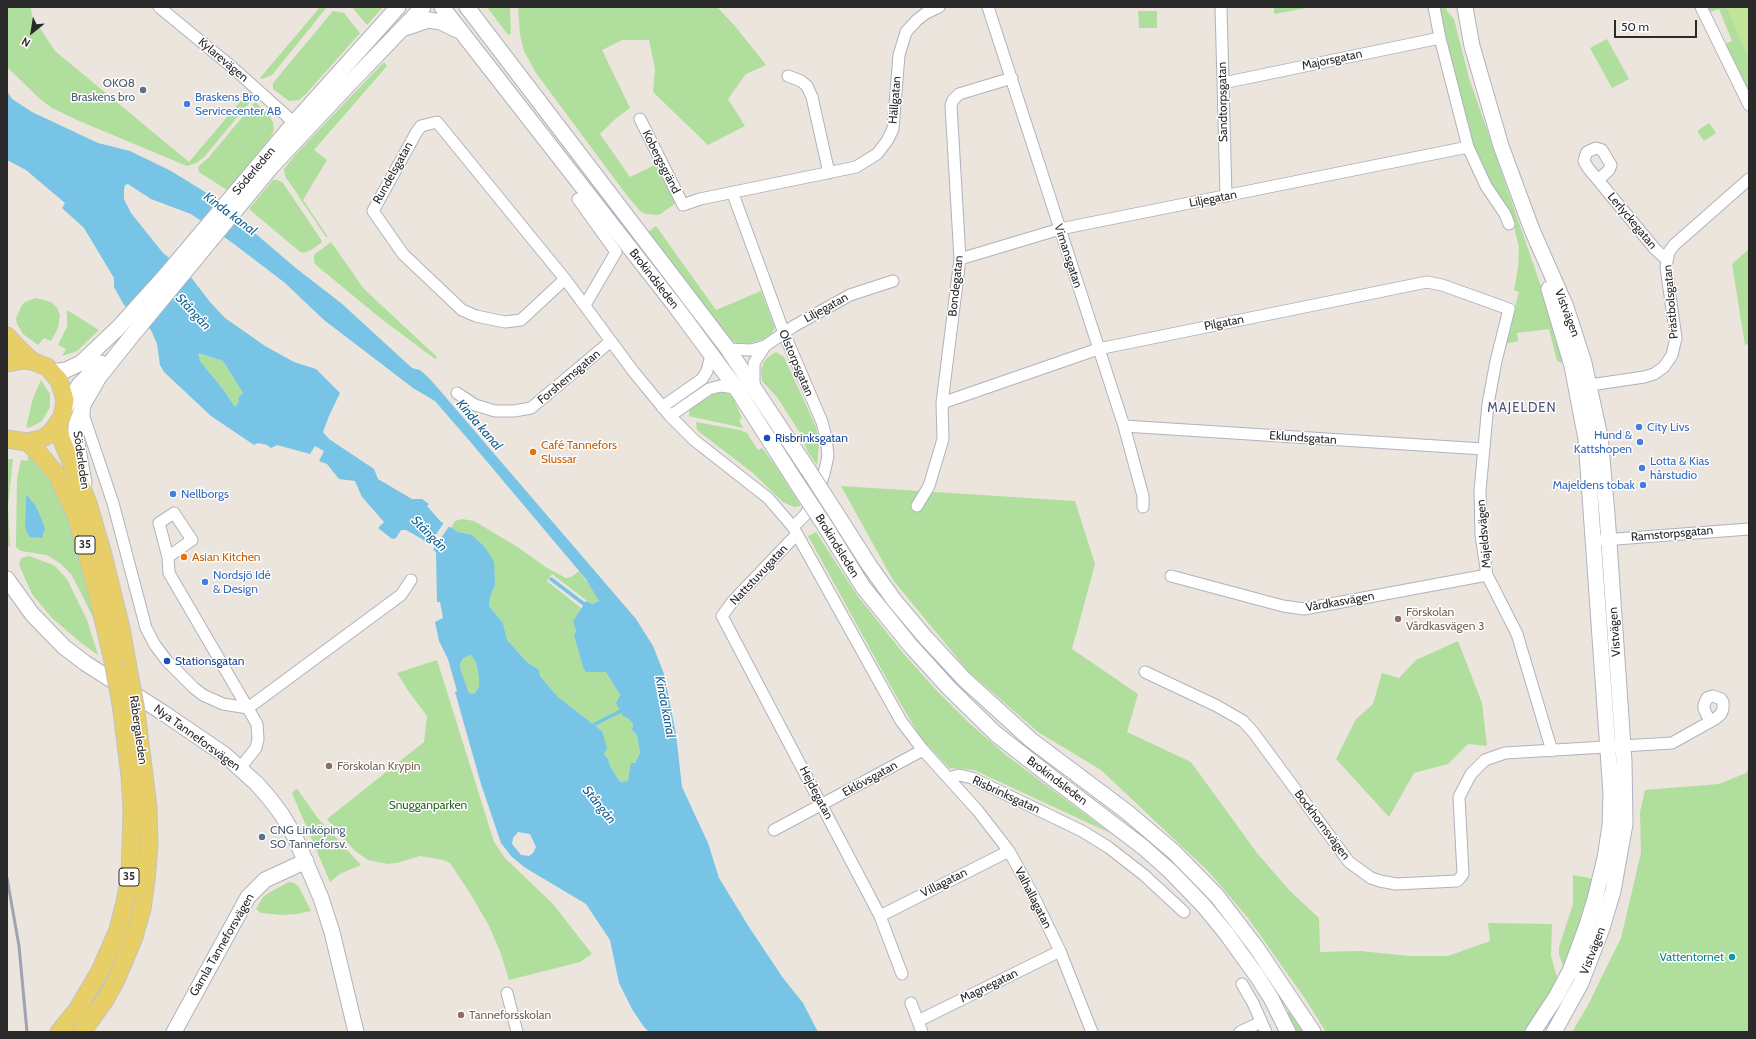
<!DOCTYPE html>
<html>
<head>
<meta charset="utf-8">
<style>
	body { margin:0 }
	#map { position:relative; width:1756px; height:1039px; overflow:hidden; background:#ebe5dd; font-family:Cabin,sans-serif }
	canvas { display:block }
	.frame { position:absolute; inset:0; border:8px solid #2a2a2a; pointer-events:none }
	.north { position:absolute; left:12px; top:12px; width:40px; height:40px; -webkit-text-stroke:3px #fff; paint-order:stroke; rotate:210deg; font-size:11px; font-weight:700; line-height:16px; text-align:center; color:#2a2a2a }
	.north::after { content:''; display:block; margin:auto; width:14px; height:18px; background:#2a2a2a; clip-path:polygon(50% 0,100% 100%,50% 72%,0 100%) }
	.scale { position:absolute; left:1614px; top:20px; width:83px; height:18px; box-sizing:border-box; border:2px solid #2a2a2a; border-top:0; padding-left:5px; font-size:12px; line-height:14px; white-space:nowrap; color:#2a2a2a; -webkit-text-stroke:3px #fff; paint-order:stroke }
</style>
</head>
<body>
<div id="map">
<canvas width="1756" height="1039"></canvas>
<div class="frame"></div>
<div class="north">N</div>
<div class="scale">50 m</div>
</div>
<script>
const ctx = document.querySelector('canvas').getContext('2d');
ctx.lineJoin = 'round';
function fill(path, color) { ctx.fillStyle = color; ctx.fill(path, 'evenodd'); }
const toPath = rows => new Path2D(rows.map(r => 'M' + r).join(''));
function trace(path, color, width, dash) { ctx.strokeStyle = color; ctx.lineWidth = width; ctx.lineCap = dash ? 'butt' : 'round'; ctx.setLineDash(dash || []); ctx.stroke(path); }
function label(font, color, halo, rows, align = 'center') {
  ctx.font = font + ' Cabin,sans-serif'; ctx.lineWidth = 3; ctx.setLineDash([]); ctx.textBaseline = 'middle'; ctx.strokeStyle = halo; ctx.fillStyle = color; for (const [text, x, y, turn = 0] of rows) {
    ctx.save(); ctx.translate(x, y); ctx.rotate((+turn || 0) * Math.PI / 180); ctx.textAlign = isNaN(turn) ? turn : align; if (halo) ctx.strokeText(text, 0, 0); ctx.fillText(text, 0, 0); ctx.restore();
  }
}
const green = toPath([
	[7,7,31,7,32,16,55,51,189,162,250,90,255,96,204,157,196,163,187,166,77,120,52,108,40,99,7,67],
	[320,7,327,7,272,75,262,79,260,78],
	[352,7,383,7,367,25],
	[487,7,510,7,511,34,508,35],
	[518,7,717,7,735,26,766,65,746,74,728,99,745,126,708,145,653,92,655,69,649,40,622,40,602,50,630,108,614,120,600,134,630,177,655,165,676,203,659,215,646,214,640,211,625,193,536,73,524,51,520,35],
	[1274,7,1312,7,1274,14],
	[1439,7,1446,7,1447,11,1454,19,1469,78,1544,295,1564,364,1557,361,1549,329,1517,333,1518,341,1505,344,1519,292,1514,290,1518,268,1519,247,1512,219,1478,160,1468,128],
	[1707,7,1749,7,1749,93,1723,45,1732,41,1719,9,1710,12],
	[333,11,344,13,360,33,306,94,299,100,289,101,273,89,273,83],
	[1138,11,1157,11,1157,28,1139,28],
	[1607,39,1629,79,1612,88,1590,48],
	[384,62,387,66,314,150,327,160,303,200,328,237,326,237,285,176,284,169,295,155],
	[255,102,269,115,273,122,274,130,270,138,227,190,199,172,198,167,209,157],
	[1709,123,1716,133,1704,141,1697,131],
	[273,180,278,180,283,183,322,241,321,243,311,250,303,253,299,251,249,209],
	[656,226,716,310,761,291,775,328,771,334,764,339,751,343,739,344,728,339,647,233],
	[331,242,364,289,437,357,435,359,379,317,316,265,314,262,314,255],
	[1749,249,1749,344,1745,345,1732,264],
	[36,298,51,302,57,308,60,315,58,328,51,341,44,338,38,345,23,334,17,324,16,318,22,305,25,302],
	[67,310,99,330,77,351,62,356,66,349,58,345,67,327],
	[776,352,784,357,816,427,819,444,817,465,808,452,800,433,777,397,762,381,761,369,764,362,767,358],
	[197,353,223,361,243,393,238,398,239,401,234,408,222,388,200,361],
	[41,380,50,394,50,407,42,421,31,427,26,428,33,398],
	[723,391,732,396,742,418,739,420,743,428,689,416,690,408,708,393],
	[696,422,740,430,747,433,758,450,762,448,775,465,801,506,794,507,783,502,753,473,702,434,697,430],
	[29,455,54,484,70,522,99,630,79,589,71,574,61,564,47,555,21,551,16,547,17,479,21,460,27,461],
	[26,494,36,506,38,511,30,537,25,526],
	[7,459,13,459,8,507,10,546,9,547,7,543],
	[841,486,1075,501,1095,564,1072,649,1138,694,1127,732,1191,762,1257,853,1290,891,1319,918,1320,952,1360,951,1409,956,1448,956,1490,941,1488,923,1552,924,1551,956,1557,977,1550,993,1524,1032,1326,1032,1306,1000,1248,918,1209,872,1101,770,1038,732,968,671,893,580],
	[462,519,474,521,516,546,547,568,566,578,571,577,579,571,599,599,599,601,591,604,552,574,547,581,581,608,574,621,576,631,574,635,583,667,591,672,606,672,620,695,618,699,633,724,632,730,637,735,640,753,630,773,628,781,620,782,611,768,608,759,604,754,602,731,558,697,540,676,539,670,527,662,507,640,503,623,489,606,490,597,495,585,487,552,484,546,472,535,458,532,451,528,455,521],
	[816,532,857,595,903,653,936,690,969,723,1006,755,1110,833,974,770,949,768,921,738,895,694,808,536],
	[29,556,51,564,56,567,67,579,87,620,98,655,80,642,52,618,32,594,19,565,21,558],
	[1458,641,1482,703,1487,746,1468,744,1448,764,1414,773,1389,817,1336,759,1356,719,1373,704,1382,673,1399,678,1416,660],
	[471,655,476,662,479,678,479,687,474,694,469,693,461,671,460,664,463,658],
	[437,660,494,842,505,858,553,904,592,954,580,962,509,980,500,951,488,924,468,890,450,863,443,860,420,856,397,863,388,864,368,860,355,851,327,819,424,742,427,716,409,692,397,673],
	[1749,769,1749,1032,1572,1032,1587,1007,1621,938,1641,853,1640,812,1645,790,1719,784,1746,773],
	[296,789,298,790,317,817,361,865,340,874,330,882,292,793],
	[1573,875,1594,879,1583,919,1564,968,1559,955,1559,947,1573,904],
	[289,882,294,883,299,887,311,911,297,914,282,915,261,913,256,909,263,897,272,891],
	[1290,1011,1304,1032,1296,1032,1286,1013]
]);
const pitch = toPath([
	[1726,7,1749,7,1749,60]
]);
const water = toPath([
	[7,91,12,99,32,112,98,143,130,151,171,171,210,195,297,269,341,303,412,368,420,370,430,379,636,619,653,646,664,674,676,734,682,787,708,843,719,878,749,927,783,978,803,1003,818,1032,649,1032,644,1027,632,1009,619,983,610,940,586,904,524,867,511,856,501,843,481,784,455,692,457,691,448,659,439,641,435,622,443,618,440,602,437,602,436,552,422,539,406,530,401,530,396,538,392,539,378,528,384,522,362,497,355,481,339,479,327,464,319,461,324,451,315,446,310,454,277,445,271,448,267,445,258,443,254,445,211,416,164,372,160,365,157,344,151,330,124,305,114,287,114,278,84,228,62,208,65,203,26,170,7,160],
	[128,184,151,199,191,214,234,244,285,283,324,320,413,388,435,401,473,445,585,578,599,601,592,604,586,601,584,604,573,621,576,631,574,635,583,667,586,672,606,672,620,695,616,703,623,716,628,718,633,724,632,730,637,735,640,753,635,763,631,763,628,781,620,782,611,768,608,759,604,754,607,748,602,731,558,697,540,676,539,670,527,662,507,640,503,623,489,606,490,597,495,585,494,562,484,546,472,535,458,532,440,521,427,506,429,504,422,499,412,499,378,479,374,469,329,439,323,432,329,416,340,393,316,369,294,362,265,346,225,318,210,302,187,272,163,253,131,213,124,199,124,190,125,185],
	[198,353,223,361,243,393,238,398,239,401,235,407,222,388,200,361],
	[471,655,476,662,479,678,479,687,474,694,469,693,461,671,460,664,463,658],
	[518,832,530,834,536,847,533,853,529,856,521,855,512,844,513,838],
	[26,494,36,506,45,528,42,538,30,537,27,532,25,526]
]);
const pier = toPath([
	[445,521,450,525,432,551,427,548]
]);
const stream = toPath([
	[551,579,584,604],
	[595,724,621,711]
]);
const street = toPath([
	[159,7,232,67,300,128],
	[988,7,1124,426,1143,496,1143,507],
	[1221,7,1226,196],
	[1434,7,1440,38,1468,147,1486,186,1505,214,1509,224],
	[1701,7,1749,105],
	[788,76,801,81,807,86,812,97,829,173],
	[1223,83,1440,38],
	[640,119,683,205,700,199,856,167,877,154,887,141,893,129,899,55,906,32,917,20,926,13,939,7],
	[1598,180,1609,170,1611,165,1602,150,1596,148,1587,152,1585,157,1584,161,1588,168,1598,180,1655,249,1667,260],
	[733,194,784,333,822,422,826,437,828,456,824,474,816,497,805,515,793,527],
	[578,199,616,252,585,305],
	[960,259,1060,229,1468,147],
	[565,279,521,320,505,322,476,316,462,310,403,254,373,211,416,133,421,126,437,122,565,279,633,371,670,416,694,440,768,498,793,527,901,721,923,750,978,811,1009,851,1032,893,1060,951,1092,1032],
	[728,349,751,350,765,346,794,326,850,295,893,281],
	[1583,386,1644,377,1654,374,1664,367,1672,355,1676,338,1666,267,1669,252,1674,245,1749,179],
	[754,387,754,363,765,346],
	[457,393,475,405,495,411,514,411,531,408,611,341],
	[942,403,1098,349,1427,282,1442,285,1509,309,1496,361,1488,404,1480,491,1481,535,1487,575,1517,634,1552,751],
	[84,407,84,417,113,503,146,628,155,645,167,661,194,688,203,695,223,704,248,708,401,595,411,580],
	[662,407,702,379,707,371,711,355],
	[670,416,709,389,720,386,736,388],
	[1124,426,1483,449],
	[917,506,929,486,943,439,942,403,960,259,951,105,953,100,959,94,1012,78],
	[797,534,733,601,722,616,880,916,902,974],
	[1603,540,1749,529],
	[168,557,192,540,174,513,159,523,168,557,169,573,257,724,258,739,256,748,240,768],
	[1171,576,1283,606,1304,609,1487,575],
	[1145,672,1217,706,1243,721,1253,732,1349,862,1371,878,1380,881,1396,884,1457,881,1460,878,1463,874,1459,797,1471,774,1485,760,1505,753,1672,743,1715,719,1721,714,1723,709,1723,702,1721,699,1713,696,1707,698,1704,705,1704,709,1710,722],
	[949,778,959,775,972,778,1082,831,1108,847,1144,875,1184,912],
	[774,830,923,750],
	[880,916,1009,851],
	[1242,984,1253,1003,1266,1032],
	[507,993,517,1032],
	[911,1003,922,1032],
	[918,1021,1060,951],
	[1240,1032,1261,1022]
]);
const secondary = toPath([
	[442,7,676,307,736,388,798,485],
	[467,7,728,349,809,471],
	[1465,7,1472,46,1501,146,1532,230,1566,307,1584,363,1600,437,1607,514,1624,761,1625,824,1613,891,1602,928,1581,983,1554,1032],
	[405,28,429,20,441,22,457,30],
	[52,372,66,370,81,363,118,328,165,276,294,123,398,7],
	[64,410,79,385,101,363],
	[84,483,76,438,76,426,84,403,99,377,130,338,272,166,349,84,423,7],
	[836,513,869,565,894,600,925,637,964,679,1031,740,1127,812,1174,852,1217,896,1256,947,1313,1032],
	[827,529,863,587,910,645,949,688,996,734,1055,780,1143,847,1170,871,1203,905,1226,933,1257,976,1271,998,1288,1032],
	[7,579,32,614,64,647,85,663,162,712,225,755,257,784,270,799,282,815,295,837,321,898,332,932,356,1032],
	[174,1032,248,897,265,880,306,861],
	[1533,1032,1556,997,1570,971,1587,925,1595,899,1605,858,1610,826,1611,793,1586,439,1572,366,1549,289]
]);
const primary = toPath([
	[7,336,18,348,32,361],
	[7,363,24,360,32,361,47,367,59,380,65,400,62,417,53,430,48,435,41,439,27,442,7,439],
	[58,424,61,438,88,503,103,555,121,628,129,673],
	[27,442,37,451,57,475,76,515,96,588,113,661],
	[59,1032,77,1010,100,971,118,930,125,902,130,876,132,809,130,776,121,704],
	[82,1032,105,1000,116,980,134,937,142,909,146,880,149,846,148,807,136,711]
]);
const rail = toPath([
	[7,878,19,946,27,1032]
]);
const secondaryBridge = toPath([
	[809,471,836,513],
	[798,485,827,529]
]);
const primaryBridge = toPath([
	[113,661,121,704],
	[129,673,136,711]
]);
const markers = [
	[143,90,4,"#5c6f8a"],
	[187,104,4,"#3f7fe0"],
	[1639,427,4,"#3f7fe0"],
	[767,438,4,"#1a4fb4"],
	[1640,442,4,"#3f7fe0"],
	[533,452,4,"#e8710a"],
	[1642,468,4,"#3f7fe0"],
	[1643,485,4,"#3f7fe0"],
	[173,494,4,"#3f7fe0"],
	[184,557,4,"#e8710a"],
	[205,582,4,"#3f7fe0"],
	[1398,619,4,"#8d6e63"],
	[167,661,4,"#1a4fb4"],
	[329,766,4,"#8d6e63"],
	[262,837,4,"#5c6f8a"],
	[1732,957,4,"#0f9aa8"],
	[461,1015,4,"#8d6e63"]
];
const shields = [
	[85,545,20],
	[129,877,20]
];
const shieldNames = [
	["35",85,545],
	["35",129,877]
];
const streetNames = [
	["Kylarevägen",223,60,40],
	["Majorsgatan",1332,60,-12],
	["Hällgatan",895,100,-85],
	["Sandtorpsgatan",1223,102,-91],
	["Kobergsgränd",661,162,63],
	["Söderleden",254,171,-50],
	["Rundelsgatan",393,173,-61],
	["Liljegatan",1213,199,-11],
	["Lerlyckegatan",1632,221,50],
	["Vimansgatan",1068,256,72],
	["Brokindsleden",654,279,52],
	["Bondegatan",956,286,-84],
	["Prästbolsgatan",1671,302,-95],
	["Liljegatan",826,308,-29],
	["Vistvägen",1567,313,69],
	["Pilgatan",1224,323,-11],
	["Olstorpsgatan",796,363,67],
	["Forshemsgatan",569,377,-40],
	["Eklundsgatan",1303,438,4],
	["Söderleden",81,460,82],
	["Majeldsvägen",1484,534,-95],
	["Ramstorpsgatan",1672,534,-5],
	["Brokindsleden",837,546,58],
	["Nattstuvugatan",759,575,-47],
	["Vårdkasvägen",1340,602,-10],
	["Vistvägen",1615,632,-94],
	["Råbergaleden",138,730,82],
	["Nya Tanneforsvägen",197,738,36],
	["Eklövsgatan",870,779,-29],
	["Brokindsleden",1057,781,37],
	["Hejdegatan",816,793,62],
	["Risbrinksgatan",1006,795,25],
	["Bockhornsvägen",1322,825,53],
	["Villagatan",944,883,-27],
	["Valhallagatan",1033,898,63],
	["Gamla Tanneforsvägen",222,945,-60],
	["Vistvägen",1593,951,-69],
	["Magnegatan",989,986,-26]
];
const serviceNames = [
	["OKQ8",135,83],
	["Braskens bro",135,97],
	["CNG Linköping",270,830,"left"],
	["SO Tanneforsv.",270,844,"left"]
];
const shopNames = [
	["Braskens Bro",195,97],
	["Servicecenter AB",195,111],
	["City Livs",1647,427],
	["Hund &",1632,435,"right"],
	["Kattshopen",1632,449,"right"],
	["Lotta & Kias",1650,461],
	["hårstudio",1650,475],
	["Majeldens tobak",1635,485,"right"],
	["Nellborgs",181,494],
	["Nordsjö Idé",213,575],
	["& Design",213,589]
];
const transitNames = [
	["Risbrinksgatan",775,438],
	["Stationsgatan",175,661]
];
const foodNames = [
	["Café Tannefors",541,445],
	["Slussar",541,459],
	["Asian Kitchen",192,557]
];
const educationNames = [
	["Förskolan",1406,612],
	["Vårdkasvägen 3",1406,626],
	["Förskolan Krypin",337,766],
	["Tanneforsskolan",469,1015]
];
const parkNames = [
	["Snugganparken",428,805]
];
const cultureNames = [
	["Vattentornet",1724,957]
];
const waterNames = [
	["Kinda kanal",230,214,37],
	["Stångån",193,312,47],
	["Kinda kanal",479,425,49],
	["Stångån",429,534,45],
	["Kinda kanal",665,707,79],
	["Stångån",599,805,51]
];
const neighbourhoodNames = [
	["MAJELDEN",1522,408]
];
fill(green, '#b0de9d');
fill(pitch, '#c2e499');
fill(water, '#77c4e6');
fill(pier, '#ebe5dd');
trace(stream, '#77c4e6', 3.5);
trace(street, '#b0b2bd', 13);
trace(secondary, '#b0b2bd', 17);
trace(primary, '#c3c3c3', 19);
trace(street, '#fff', 11);
trace(secondary, '#fff', 15);
trace(primary, '#e7ce66', 17);
trace(rail, '#a0a2b3', 3);
trace(secondaryBridge, '#b0b2bd', 17, []);
trace(primaryBridge, '#c3c3c3', 19, []);
trace(secondaryBridge, '#fff', 15);
trace(primaryBridge, '#e7ce66', 17);
for (const [x, y, r, color] of markers) { const dot = new Path2D(); dot.arc(x, y, r, 0, 2 * Math.PI); ctx.fillStyle = color; ctx.fill(dot); trace(dot, '#fff', 1.5); }
for (const [x, y, w] of shields) { const box = new Path2D(); box.roundRect(x - w / 2, y - 9, w, 18, 3); ctx.fillStyle = '#fff'; ctx.fill(box); trace(box, '#2a2a2a', 1); }
label('bold 11px', '#2a2a2a', null, shieldNames);
label('12px', '#2a2a2a', '#fff', streetNames);
label('12px', '#4e5e75', '#fff', serviceNames, 'right');
label('12px', '#366cbe', '#fff', shopNames, 'left');
label('12px', '#164399', '#fff', transitNames, 'left');
label('12px', '#c56008', '#fff', foodNames, 'left');
label('12px', '#785e54', '#fff', educationNames, 'left');
label('12px', '#2a621f', '#fff', parkNames);
label('12px', '#0d838f', '#fff', cultureNames, 'right');
label('italic 13px', '#176291', '#fff', waterNames);
ctx.letterSpacing = '1px';
label('13px', '#4d5377', '#fff', neighbourhoodNames);
ctx.letterSpacing = '0px';
</script>
</body>
</html>
